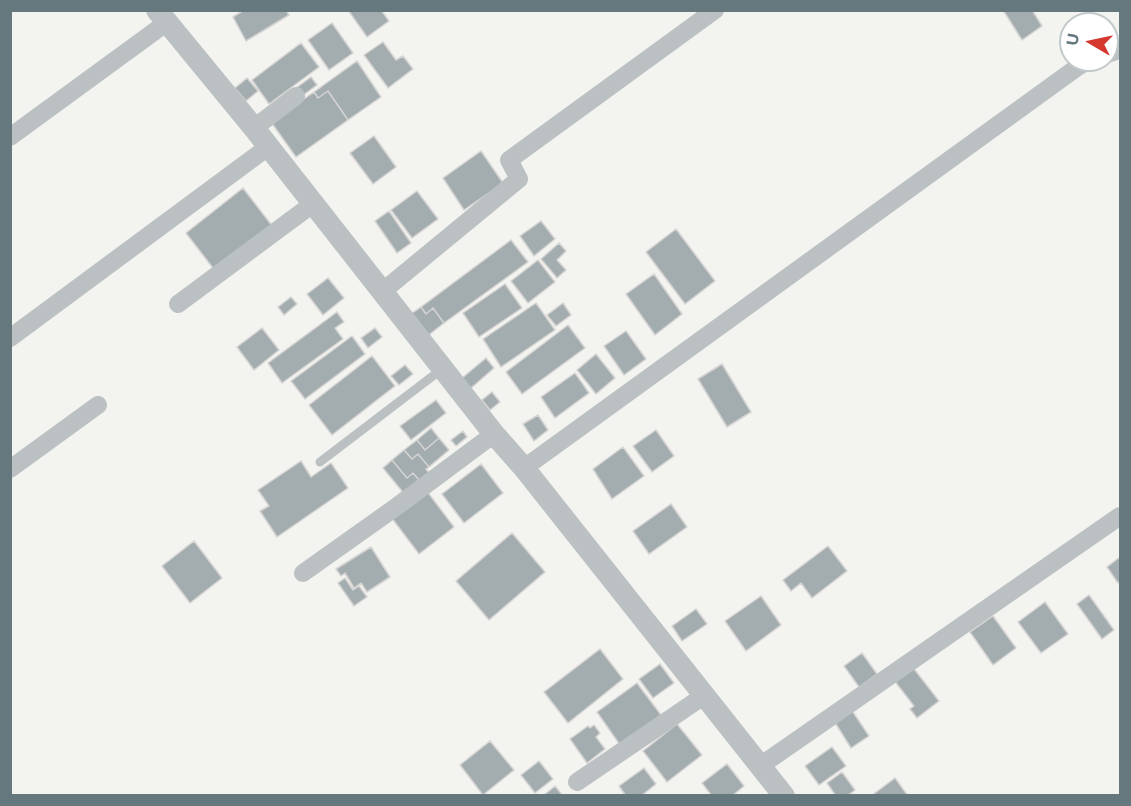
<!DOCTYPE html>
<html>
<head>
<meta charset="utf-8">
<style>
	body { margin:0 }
	#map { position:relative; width:1131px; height:806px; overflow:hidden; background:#f3f3f0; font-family:Montserrat,sans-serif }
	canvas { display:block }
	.frame { position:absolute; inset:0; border:12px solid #65787e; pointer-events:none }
	.north { position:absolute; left:1059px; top:12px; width:60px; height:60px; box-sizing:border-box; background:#fff; border:2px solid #c1c9cb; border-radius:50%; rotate:279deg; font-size:16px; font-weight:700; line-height:24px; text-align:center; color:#65787e }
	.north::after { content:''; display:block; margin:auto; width:21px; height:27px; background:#d5372f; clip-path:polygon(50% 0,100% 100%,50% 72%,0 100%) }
</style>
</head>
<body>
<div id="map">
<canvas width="1131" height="806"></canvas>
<div class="frame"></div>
<div class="north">U</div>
</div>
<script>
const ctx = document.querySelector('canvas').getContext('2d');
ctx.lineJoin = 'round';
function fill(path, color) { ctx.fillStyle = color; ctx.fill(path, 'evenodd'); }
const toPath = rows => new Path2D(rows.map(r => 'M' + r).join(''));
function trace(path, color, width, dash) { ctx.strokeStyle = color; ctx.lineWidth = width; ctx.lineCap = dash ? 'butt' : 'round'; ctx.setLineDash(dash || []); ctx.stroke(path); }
const building = toPath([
	[244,10,286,10,289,15,246,41,233,17,244,10],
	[348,10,381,10,389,21,367,37,348,10],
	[1003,10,1032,10,1042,26,1022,40,1003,10],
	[332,23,353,53,329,70,308,40,332,23],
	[383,42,396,60,403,56,413,69,388,88,364,55,383,42],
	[301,43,319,67,269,104,252,80,301,43],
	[357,61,381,97,348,120,328,91,318,98,314,92,357,61],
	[311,77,317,85,302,96,296,88,311,77],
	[247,78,258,91,246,101,235,88,247,78],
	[328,91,348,120,296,157,271,122,314,92,318,98,328,91],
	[374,136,396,167,373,184,350,153,374,136],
	[481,151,503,183,464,210,443,178,481,151],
	[243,188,273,227,216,272,186,233,243,188],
	[417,191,438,219,412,238,391,210,417,191],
	[389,211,411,243,397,253,375,221,389,211],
	[541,221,555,239,534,256,520,236,541,221],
	[676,229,715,281,685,304,646,252,676,229],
	[511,240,528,262,444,323,433,308,426,314,421,307,511,240],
	[559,243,566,251,557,260,566,270,557,278,541,259,559,243],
	[538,260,555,282,528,303,511,281,538,260],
	[654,274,682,314,655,335,626,294,654,274],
	[328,278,344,298,323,315,307,294,328,278],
	[505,284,522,308,479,337,463,313,505,284],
	[291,297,297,304,284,315,278,307,291,297],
	[536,303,555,330,501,367,483,339,536,303],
	[563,303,571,315,556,326,547,315,563,303],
	[421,307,426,314,433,308,444,323,425,338,408,316,421,307],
	[337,312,344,322,335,328,343,339,282,383,268,363,337,312],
	[568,325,585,348,522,394,506,372,568,325],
	[262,328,279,350,254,370,237,347,262,328],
	[375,328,382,337,368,348,361,338,375,328],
	[626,331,646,359,624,375,604,346,626,331],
	[352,336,365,354,305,399,291,381,352,336],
	[596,354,615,378,596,394,577,370,596,354],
	[372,356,395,386,332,435,309,405,372,356],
	[486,358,494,368,470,389,461,379,486,358],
	[722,364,751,412,727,427,698,379,722,364],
	[405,365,413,374,399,385,391,376,405,365],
	[575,373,589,393,555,418,541,397,575,373],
	[492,392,500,402,490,410,482,400,492,392],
	[436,400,446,413,411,440,400,426,436,400],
	[538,415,548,430,534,441,523,424,538,415],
	[431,428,439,438,425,450,417,440,431,428],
	[656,430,674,456,652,472,633,446,656,430],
	[463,431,467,437,456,446,451,440,463,431],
	[439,438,449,450,429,467,418,454,412,459,404,450,417,440,425,450,439,438],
	[623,447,644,476,612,499,593,469,623,447],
	[404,450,412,459,418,454,429,467,426,469,429,473,420,481,413,473,407,478,392,460,404,450],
	[392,460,407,478,413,473,420,481,406,496,383,468,392,460],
	[301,461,311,477,331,463,348,488,277,537,260,511,269,506,258,490,301,461],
	[481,464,503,493,464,523,442,494,481,464],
	[426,490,454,527,419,554,391,517,426,490],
	[671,504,687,527,649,554,633,531,671,504],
	[512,533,545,572,489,620,456,581,512,533],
	[194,541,222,578,190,603,162,566,194,541],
	[828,546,847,571,812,598,801,583,791,591,783,580,828,546],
	[371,547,390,577,367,592,361,583,354,588,345,573,341,576,336,569,371,547],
	[1120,557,1120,581,1118,583,1107,567,1120,557],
	[345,578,353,590,359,586,367,597,354,606,338,583,345,578],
	[1089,595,1114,630,1102,639,1077,604,1089,595],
	[761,596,781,625,746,651,725,621,761,596],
	[1045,602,1068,634,1041,653,1018,622,1045,602],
	[696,609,707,624,682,641,672,626,696,609],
	[993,616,1016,648,993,665,970,632,993,616],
	[600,649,623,679,568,723,544,692,600,649],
	[862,653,877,674,859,687,844,666,862,653],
	[660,664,674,683,653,698,639,679,660,664],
	[911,665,939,701,917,718,910,709,914,706,893,679,911,665],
	[637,683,661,715,620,745,597,712,637,683],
	[851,709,869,736,851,748,834,721,851,709],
	[677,724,702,755,667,782,643,751,677,724],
	[594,725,600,733,596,737,605,749,587,763,570,739,588,726,590,728,594,725],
	[490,741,514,770,483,795,460,765,490,741],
	[832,747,846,766,819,785,805,766,832,747],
	[539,761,553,779,535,793,521,775,539,761],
	[727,764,744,786,732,796,712,796,702,783,727,764],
	[644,768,656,784,641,796,626,796,619,786,644,768],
	[842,772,855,790,847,796,836,796,827,783,842,772],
	[895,778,908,796,871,796,895,778],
	[555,786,563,796,543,796,555,786]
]);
const service = toPath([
	[320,462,442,369]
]);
const minor = toPath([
	[1107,54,1120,50],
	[254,128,296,96],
	[10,137,166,23],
	[383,291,519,179,509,160,715,10],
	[178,304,314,203],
	[10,338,268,147],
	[524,468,1079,66,1091,60],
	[10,469,98,405],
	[303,573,396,507,494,434],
	[760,766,1120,516],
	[577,782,705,695]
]);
const tertiary = toPath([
	[157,10,254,128,494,434,524,468,784,796]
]);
fill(building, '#a3acae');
trace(building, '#d5d4d3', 1.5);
trace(service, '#bbc0c2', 9);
trace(minor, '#bbc0c2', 18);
trace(tertiary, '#bbc0c2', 22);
</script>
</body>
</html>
